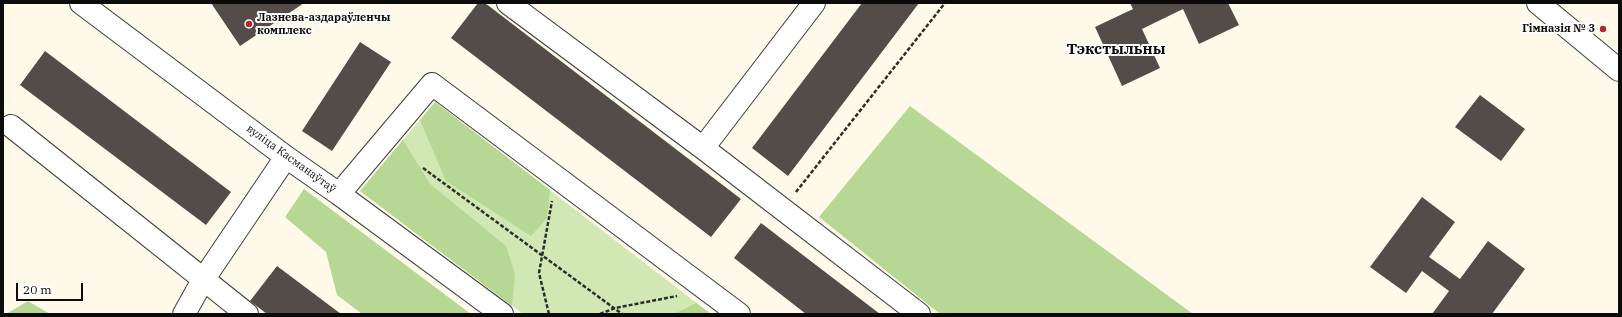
<!DOCTYPE html>
<html>
<head>
<meta charset="utf-8">
<style>
	body { margin:0 }
	#map { position:relative; width:1622px; height:317px; overflow:hidden; background:#fff9e9; font-family:"IBM Plex Serif",serif }
	canvas { display:block }
	.frame { position:absolute; inset:0; border:4px solid #0b0b0b; pointer-events:none }
	.scale { position:absolute; left:16px; top:283px; width:67px; height:18px; box-sizing:border-box; border:2px solid #0b0b0b; border-top:0; padding-left:5px; font-size:12px; line-height:14px; white-space:nowrap; color:#0b0b0b; -webkit-text-stroke:3px #fff; paint-order:stroke }
</style>
</head>
<body>
<div id="map">
<canvas width="1622" height="317"></canvas>
<div class="frame"></div>
<div class="scale">20 m</div>
</div>
<script>
const ctx = document.querySelector('canvas').getContext('2d');
ctx.lineJoin = 'round';
function fill(path, color) { ctx.fillStyle = color; ctx.fill(path, 'evenodd'); }
const toPath = rows => new Path2D(rows.map(r => 'M' + r).join(''));
function trace(path, color, width, dash) { ctx.strokeStyle = color; ctx.lineWidth = width; ctx.lineCap = dash ? 'butt' : 'round'; ctx.setLineDash(dash || []); ctx.stroke(path); }
function label(font, color, halo, rows, align = 'center') {
  ctx.font = font + ' "IBM Plex Serif",serif'; ctx.lineWidth = 4; ctx.setLineDash([]); ctx.textBaseline = 'middle'; ctx.strokeStyle = halo; ctx.fillStyle = color; for (const [text, x, y, turn = 0] of rows) {
    ctx.save(); ctx.translate(x, y); ctx.rotate((+turn || 0) * Math.PI / 180); ctx.textAlign = isNaN(turn) ? turn : align; if (halo) ctx.strokeText(text, 0, 0); ctx.fillText(text, 0, 0); ctx.restore();
  }
}
const green = toPath([
	[435,102,711,314,523,314,360,191]
]);
const forest = toPath([
	[435,102,550,190,547,218,531,236,446,181,420,120],
	[910,106,1193,314,940,314,819,217],
	[403,140,430,184,506,246,515,274,512,306,360,191],
	[304,189,471,314,362,314,337,295,326,252,285,217],
	[28,301,50,314,6,314],
	[696,303,711,314,674,314]
]);
const building = toPath([
	[211,3,304,3,240,46],
	[478,3,485,3,741,199,711,237,451,38],
	[862,3,919,3,788,176,752,148],
	[1130,3,1228,3,1239,25,1199,44,1183,9,1142,29,1160,68,1122,86,1095,27,1133,9],
	[360,42,391,62,332,151,302,131],
	[45,51,231,192,206,225,20,85],
	[1480,95,1525,129,1501,161,1455,127],
	[1422,197,1455,222,1429,257,1460,279,1488,241,1525,269,1492,314,1432,314,1449,291,1422,271,1406,293,1370,267],
	[761,223,880,314,806,314,734,258],
	[277,266,341,314,267,314,250,301]
]);
const path = toPath([
	[423,168,622,314],
	[796,192,945,3],
	[549,314,539,273,552,201],
	[600,314,615,308,677,296]
]);
const minor = toPath([
	[81,3,286,157,339,194,502,314],
	[508,3,703,148,919,314],
	[1538,3,1619,70],
	[11,126,247,314],
	[703,148,814,3],
	[339,194,432,84,739,314],
	[184,314,203,280,286,157]
]);
const markers = [
	[249,24,4,"#b82634"],
	[1603,29,4,"#b82634"]
];
const poiNames = [
	["Лазнева-аздараўленчы",257,18],
	["комплекс",257,31],
	["Гімназія № 3",1595,29,"right"]
];
const streetNames = [
	["вуліца Касманаўтаў",291,159,36]
];
const districtNames = [
	["Тэкстыльны",1116,50]
];
fill(green, '#d1e7b4');
fill(forest, '#b6d894');
fill(building, '#534c48');
trace(minor, '#3e3e3e', 24);
trace(path, '#2d2d2d', 2.5, [4, 2]);
trace(minor, '#fff', 22);
for (const [x, y, r, color] of markers) { const dot = new Path2D(); dot.arc(x, y, r, 0, 2 * Math.PI); ctx.fillStyle = color; ctx.fill(dot); trace(dot, '#fff', 1.5); }
label('bold 11px', '#0b0b0b', '#fff', poiNames, 'left');
label('11px', '#0b0b0b', '#fff', streetNames);
label('bold 15px', '#0b0b0b', '#fff', districtNames);
</script>
</body>
</html>
